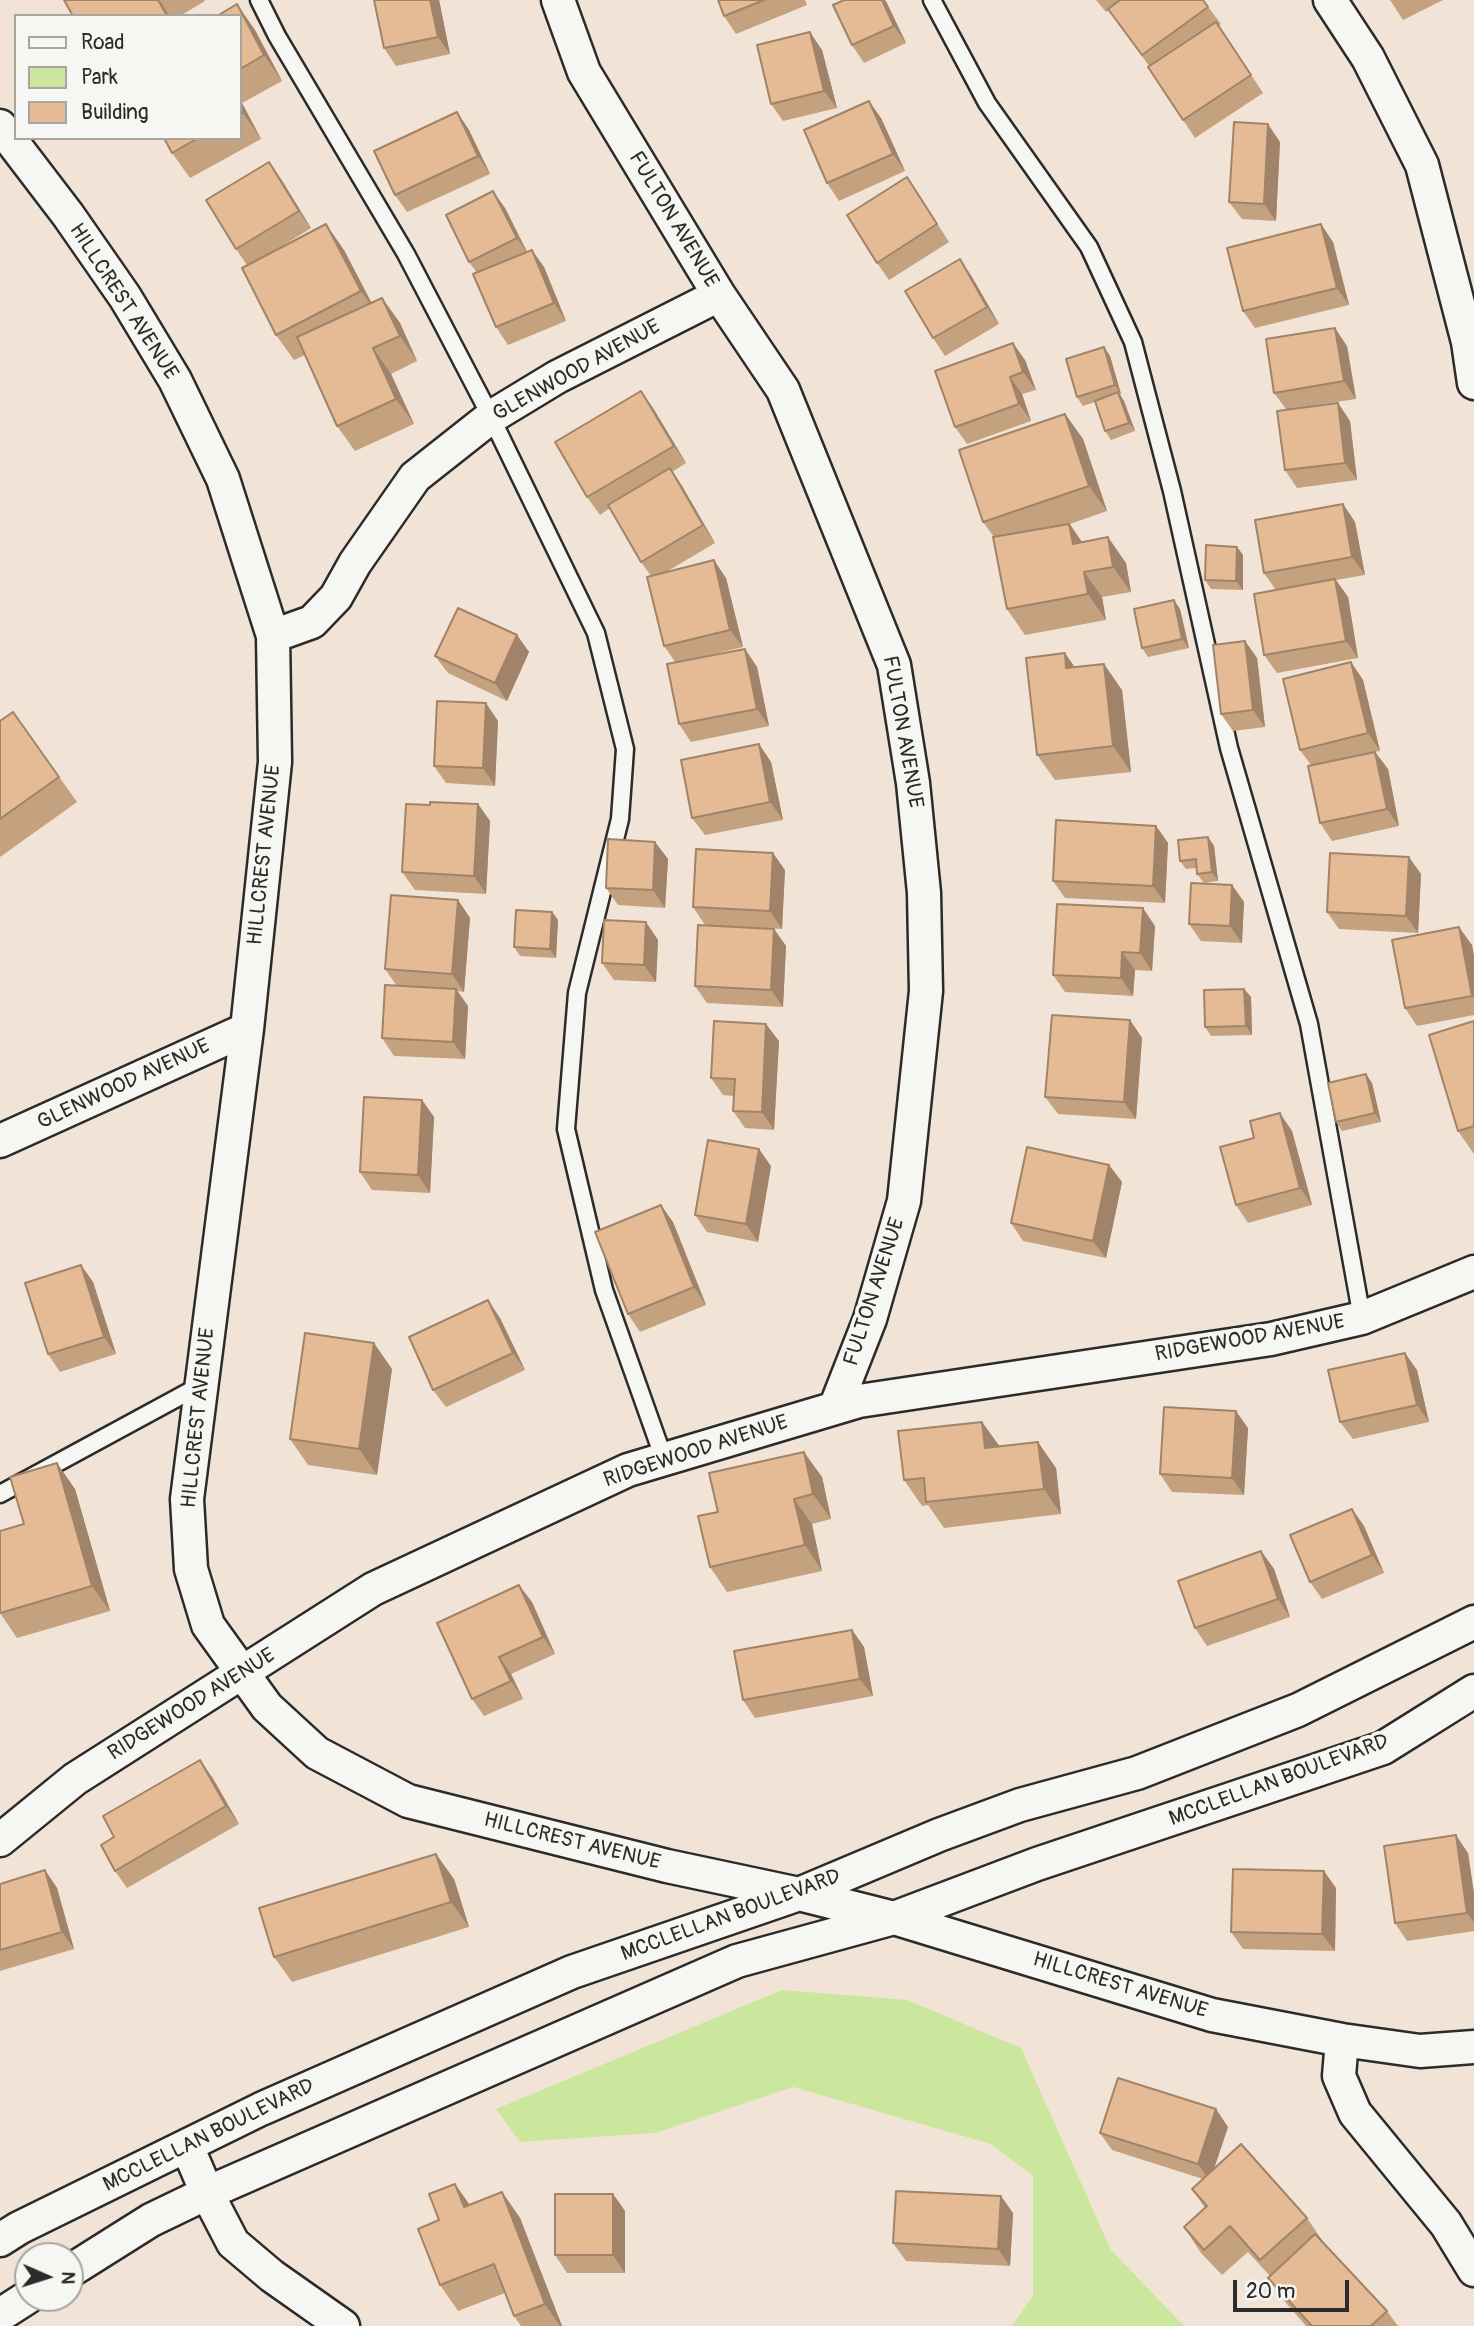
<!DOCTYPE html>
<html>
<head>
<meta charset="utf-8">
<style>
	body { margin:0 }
	#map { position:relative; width:1474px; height:2326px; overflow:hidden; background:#f1e4d6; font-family:Pangolin,sans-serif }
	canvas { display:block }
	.legend { position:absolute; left:14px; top:14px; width:228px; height:126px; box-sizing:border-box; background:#f6f6f2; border:2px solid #a5a5a2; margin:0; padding:9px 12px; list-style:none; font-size:21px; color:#2b2b2b }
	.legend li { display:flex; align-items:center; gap:14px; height:35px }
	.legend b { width:35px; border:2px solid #a5a5a2 }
	.north { position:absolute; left:14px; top:2242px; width:70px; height:70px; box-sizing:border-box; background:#f6f6f2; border:2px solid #a5a5a2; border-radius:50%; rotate:93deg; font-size:19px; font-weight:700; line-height:28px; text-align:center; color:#2b2b2b }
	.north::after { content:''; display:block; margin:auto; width:24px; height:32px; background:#2b2b2b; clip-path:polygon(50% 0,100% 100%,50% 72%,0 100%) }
	.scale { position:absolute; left:1233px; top:2280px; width:116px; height:32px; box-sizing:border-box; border:4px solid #2b2b2b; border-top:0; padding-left:9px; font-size:21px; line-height:24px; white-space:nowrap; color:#2b2b2b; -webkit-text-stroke:5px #f6f6f2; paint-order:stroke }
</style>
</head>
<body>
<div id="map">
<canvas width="1474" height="2326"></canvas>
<ul class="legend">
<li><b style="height:9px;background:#f6f6f2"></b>Road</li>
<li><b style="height:19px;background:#cbe79e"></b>Park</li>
<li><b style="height:19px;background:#e4bb94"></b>Building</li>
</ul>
<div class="north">N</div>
<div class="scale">20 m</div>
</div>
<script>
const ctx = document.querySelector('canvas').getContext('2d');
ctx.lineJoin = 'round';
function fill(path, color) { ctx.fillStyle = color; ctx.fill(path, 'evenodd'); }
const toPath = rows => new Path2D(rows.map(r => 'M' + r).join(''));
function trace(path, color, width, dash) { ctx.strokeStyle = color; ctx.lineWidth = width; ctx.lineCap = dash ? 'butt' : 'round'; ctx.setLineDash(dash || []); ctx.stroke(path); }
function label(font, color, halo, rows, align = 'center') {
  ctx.font = font + ' Pangolin,sans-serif'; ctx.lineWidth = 7; ctx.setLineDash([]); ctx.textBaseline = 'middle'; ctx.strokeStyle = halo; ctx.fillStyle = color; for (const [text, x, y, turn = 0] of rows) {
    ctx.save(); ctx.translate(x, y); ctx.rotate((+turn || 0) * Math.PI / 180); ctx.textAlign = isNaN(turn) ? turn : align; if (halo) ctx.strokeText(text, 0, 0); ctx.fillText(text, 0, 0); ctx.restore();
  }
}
const green = toPath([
	[782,1990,907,2000,1021,2048,1111,2250,1184,2326,1012,2326,1033,2296,1033,2176,991,2144,793,2087,655,2133,520,2142,496,2109]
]);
const service = toPath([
	[259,0,277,36,406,254,491,417,596,633,625,749,620,819,577,993,566,1129,604,1290,664,1459],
	[932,0,987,103,1089,247,1133,342,1172,491,1229,748,1309,1024,1362,1318],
	[0,1494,201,1385]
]);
const minor = toPath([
	[558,0,584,72,719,295,783,390,894,665,913,783,924,893,926,991,904,1201,870,1319,835,1408],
	[1330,0,1368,58,1422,165,1468,342,1474,383],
	[0,126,68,215,125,297,175,380,223,479,273,636,275,762,247,1029,187,1499,191,1569,208,1625,267,1707,317,1753,408,1801,667,1866,799,1894,894,1918,1212,2015,1342,2040,1420,2051,1474,2047],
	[273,636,312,622,336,597,355,563,415,477,491,417,557,377,719,295],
	[0,1141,247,1029],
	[0,1840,75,1779,373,1589,628,1470,859,1401,1271,1339,1362,1318,1474,1272],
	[1342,2040,1339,2076,1355,2113,1446,2224,1474,2270],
	[187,2146,207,2193,233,2243,272,2276,343,2326],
	[0,2240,19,2228,261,2109,572,1972,799,1894,939,1835,1020,1805,1137,1773,1298,1710,1474,1622],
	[70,2271,151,2220,207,2193,737,1961,894,1918,1037,1864,1383,1748,1474,1691],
	[0,2315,28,2297]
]);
const wall = toPath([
	[64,0,204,0,205,1,180,16,73,16],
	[374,0,439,0,450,54,396,66,384,48],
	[718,0,805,0,807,5,736,34,724,16],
	[844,0,885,0,906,43,864,63,852,45],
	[1096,0,1203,0,1221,24,1218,26,1263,93,1195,138,1183,120,1149,66,1109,10,1106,12],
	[1390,0,1443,0,1403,20],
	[240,16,255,30,282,81,242,103,261,139,190,178,172,153,164,138,240,138],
	[822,50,837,108,783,121,771,104],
	[457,112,469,130,490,174,407,212,395,195],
	[881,118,905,171,839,201,827,183],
	[1280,142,1276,221,1242,219,1229,202],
	[281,179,311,228,268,255,344,250,371,303,382,298,400,323,417,361,391,374,414,424,355,451,337,426,305,355,294,360,276,335,247,265,236,249],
	[919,195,949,242,889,280,877,263],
	[505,208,527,252,544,267,566,321,508,345,496,327,477,273,469,262],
	[1333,242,1349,305,1255,328,1243,311],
	[960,259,972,277,999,324,945,356,933,338],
	[1347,346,1356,399,1303,407,1338,403,1350,421,1357,480,1297,488,1285,470,1286,409,1274,393],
	[1104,347,1110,356,1121,394,1120,395,1124,401,1135,431,1111,440,1105,431,1095,402,1083,406,1077,397],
	[1025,360,1036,390,1022,394,1031,421,967,444,955,427],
	[641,391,653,408,686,463,672,472,682,486,715,543,666,572,726,578,743,647,689,660,745,649,757,667,769,726,691,742,679,724,676,663,664,646,651,576,641,562,610,508,600,515,587,497],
	[1065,414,1083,439,1107,511,1070,524,1082,542,1126,563,1131,592,1102,597,1106,620,1025,635,1007,609,994,537,983,522],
	[1343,504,1355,522,1365,575,1336,580,1348,597,1358,658,1277,673,1264,655,1276,590,1264,573],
	[1237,547,1243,555,1243,590,1211,589,1205,580],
	[1180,609,1189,648,1148,657,1142,648],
	[517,635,529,652,507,701,448,673,435,656],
	[1245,641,1257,658,1265,727,1233,731,1221,714],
	[1351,662,1363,680,1380,751,1375,752,1388,769,1399,826,1332,841,1320,823,1311,765,1300,750],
	[1075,667,1122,690,1131,772,1055,780,1037,755],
	[13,712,77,802,0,857,0,721],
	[498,721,495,786,446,783,434,766],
	[759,744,771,762,783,820,705,835,692,818],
	[478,804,490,821,486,894,415,890,402,872],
	[1156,826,1168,843,1165,903,1065,898,1053,881],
	[1208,837,1214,846,1218,881,1204,883,1197,874,1197,868,1186,869,1180,861],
	[655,842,668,859,665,908,618,905,606,888],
	[785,870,782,929,705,925,693,907],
	[1421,874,1418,933,1339,929,1327,912],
	[1232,885,1244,902,1242,943,1201,941,1189,924],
	[458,900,470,918,464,992,457,991,468,1006,465,1059,394,1056,382,1038,397,986,385,969],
	[552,912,558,920,556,958,520,956,514,947],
	[1155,926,1152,971,1135,970,1133,996,1065,992,1053,975],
	[774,929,786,946,783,1007,707,1003,695,986],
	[658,940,656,982,614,980,602,963],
	[1472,945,1474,957,1474,1015,1417,1026,1405,1008],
	[1244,989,1251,997,1252,1035,1211,1036,1205,1027],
	[1130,1020,1142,1038,1136,1119,1058,1114,1045,1097],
	[1474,1021,1474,1154,1458,1131],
	[779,1041,774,1130,745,1128,733,1111,734,1096,723,1095,711,1078],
	[1372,1083,1381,1122,1342,1131,1336,1122],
	[422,1100,434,1117,430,1193,372,1190,360,1172],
	[1292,1131,1312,1205,1248,1223,1236,1205,1254,1138],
	[1109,1165,1122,1182,1106,1258,1023,1241,1011,1223],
	[771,1166,758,1242,707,1232,695,1215],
	[673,1222,706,1305,640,1332,628,1314],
	[81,1265,93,1282,116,1354,60,1372,48,1354],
	[500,1318,525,1370,446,1407,433,1390],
	[392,1369,377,1475,308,1465,290,1439],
	[1417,1370,1429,1422,1353,1439,1340,1422],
	[982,1422,1000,1447,1056,1468,1061,1514,944,1528,928,1505,922,1506,904,1480],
	[1248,1428,1244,1495,1172,1492,1160,1474],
	[822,1477,831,1519,812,1524,822,1571,727,1592,710,1567,718,1512],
	[75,1489,110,1611,17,1638,0,1613,0,1531,24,1524],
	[1352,1509,1364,1526,1384,1573,1322,1599,1310,1582],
	[1261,1551,1274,1569,1290,1617,1207,1646,1195,1628],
	[532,1602,555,1654,511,1674,523,1699,484,1716,472,1699],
	[852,1630,864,1647,873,1696,755,1718,743,1700],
	[212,1777,239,1824,127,1888,115,1871,114,1837],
	[1468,1853,1474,1894,1474,1931,1407,1941,1395,1923],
	[45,1870,57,1888,74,1949,0,1971,0,1884],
	[454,1879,469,1927,292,1982,274,1957],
	[1336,1888,1335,1951,1243,1949,1231,1932],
	[1228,2127,1214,2168,1307,2218,1324,2243,1387,2311,1398,2326,1306,2326,1286,2303,1268,2278,1270,2276,1248,2252,1222,2275,1201,2253,1184,2227,1205,2208,1192,2189,1203,2179,1112,2150,1100,2133],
	[455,2184,470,2205,502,2192,520,2218,562,2326,521,2326,514,2316,505,2293,458,2311,440,2285,439,2220],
	[613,2194,625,2211,625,2273,567,2273,555,2255],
	[1013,2213,1010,2266,906,2261,893,2243]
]);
const shadedWall = toPath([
	[158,0,159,0,170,16,168,16],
	[430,0,439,0,450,54,438,37],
	[882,0,885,0,887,3,906,43,894,26],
	[237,4,255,30,282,81,264,55],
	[1216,22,1228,39,1263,93,1251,75],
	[810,32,822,50,837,108,824,91],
	[240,100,242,103,261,139,243,113,240,106],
	[869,101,881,118,905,171,893,154],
	[457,112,469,130,490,174,478,156],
	[1268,124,1280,142,1276,221,1264,204],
	[269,162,281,179,311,228,299,211],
	[493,191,505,208,529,256,517,238],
	[326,224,344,250,379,317,361,291],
	[1321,224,1333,242,1349,305,1337,288],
	[532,250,544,267,566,321,554,303],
	[960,259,972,277,999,324,987,307],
	[382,298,400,323,417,361,400,336],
	[1335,328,1347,346,1356,399,1344,381],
	[1013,343,1025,360,1036,390,1023,372],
	[1104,347,1110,356,1121,394,1115,385],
	[373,348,391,374,414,424,396,399],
	[1010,377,1022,394,1031,421,1019,404],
	[641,391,653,408,686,463,674,446],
	[1118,392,1124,401,1135,431,1129,423],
	[1338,403,1350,421,1357,480,1345,463],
	[1065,414,1083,439,1107,511,1089,486],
	[670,468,682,486,715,543,703,525],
	[1343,504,1355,522,1365,575,1352,557],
	[1069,524,1087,549,1073,544],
	[1108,537,1126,563,1131,592,1113,567],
	[1237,547,1243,555,1243,590,1236,581],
	[714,560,726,578,743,647,730,630],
	[1084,572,1102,597,1106,620,1088,594],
	[1335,579,1348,597,1358,658,1346,641],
	[1174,600,1180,609,1189,648,1182,639],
	[517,635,529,652,507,701,495,683],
	[1245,641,1257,658,1265,727,1253,710],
	[745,649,757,667,769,726,757,709],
	[1065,653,1083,679,1066,668],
	[1351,662,1363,680,1380,751,1368,733],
	[1104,664,1122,690,1131,772,1113,746],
	[486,703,498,721,495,786,483,768],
	[759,744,771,762,783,820,770,802],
	[1375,752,1388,769,1399,826,1387,809],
	[478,804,490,821,486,894,474,876],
	[1156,826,1168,843,1165,903,1153,886],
	[1208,837,1214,846,1218,881,1212,872],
	[655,842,668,859,665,908,653,890],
	[773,853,785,870,782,929,770,911],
	[1409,857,1421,874,1418,933,1406,916],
	[1232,885,1244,902,1242,943,1230,926],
	[458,900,470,918,464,992,452,974],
	[1143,908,1155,926,1152,971,1140,953],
	[552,912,558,920,556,958,550,949],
	[646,922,658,940,656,982,644,965],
	[1459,927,1472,945,1474,957,1474,998,1472,996],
	[774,929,786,946,783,1007,771,990],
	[1122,952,1135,970,1133,996,1121,978],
	[456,989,468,1006,465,1059,453,1042],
	[1244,989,1251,997,1252,1035,1246,1026],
	[1130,1020,1142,1038,1136,1119,1124,1102],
	[766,1024,779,1041,774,1130,762,1112],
	[1366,1074,1372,1083,1381,1122,1375,1113],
	[422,1100,434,1117,430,1193,418,1175],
	[1280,1113,1292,1131,1312,1205,1300,1188],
	[759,1149,771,1166,758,1242,746,1224],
	[1109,1165,1122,1182,1106,1258,1093,1241],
	[661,1205,673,1222,706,1305,694,1287],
	[81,1265,93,1282,116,1354,104,1337],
	[488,1300,500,1318,525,1370,513,1353],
	[374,1343,392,1369,377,1475,359,1449],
	[1405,1353,1417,1370,1429,1422,1417,1405],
	[1236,1411,1248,1428,1244,1495,1232,1478],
	[982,1422,1000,1447,985,1448],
	[1038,1442,1056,1468,1061,1514,1044,1489],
	[804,1452,822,1477,831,1519,813,1494],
	[57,1463,75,1489,110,1611,92,1586],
	[794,1499,812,1524,822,1571,805,1545],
	[1352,1509,1364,1526,1384,1573,1372,1555],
	[1261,1551,1274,1569,1290,1617,1278,1599],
	[519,1585,532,1602,555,1654,543,1637],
	[852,1630,864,1647,873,1696,860,1679],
	[499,1657,511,1674,523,1699,511,1681],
	[200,1760,212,1777,239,1824,226,1806],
	[1456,1835,1468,1853,1474,1894,1474,1922,1467,1913],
	[436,1854,454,1879,469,1927,451,1902],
	[45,1870,57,1888,74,1949,62,1932],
	[1324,1871,1336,1888,1335,1951,1322,1934],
	[1216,2109,1228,2127,1210,2181,1198,2164],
	[455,2184,473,2210,464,2207],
	[502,2192,520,2218,562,2326,560,2326,545,2304],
	[613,2194,625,2211,625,2273,613,2255],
	[1001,2196,1013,2213,1010,2266,998,2249]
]);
const building = toPath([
	[64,0,158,0,166,14,163,16,73,16,64,0],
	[374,0,430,0,438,37,384,48,374,0],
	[718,0,764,0,724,16,718,0],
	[844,0,882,0,894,26,852,45,833,5,844,0],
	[1120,0,1203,0,1208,7,1142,55,1108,9,1120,0],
	[237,4,264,55,240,69,240,16,217,16,237,4],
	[1216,22,1251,75,1183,120,1148,67,1216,22],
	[810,32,824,91,771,104,757,45,810,32],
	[869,101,893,154,827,183,804,130,869,101],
	[240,106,243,113,240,115,240,106],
	[457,112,478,156,395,195,374,151,457,112],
	[1234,122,1268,124,1264,204,1229,202,1234,122],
	[164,138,198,138,172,153,164,138],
	[269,162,299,211,236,249,206,200,269,162],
	[907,177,937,224,877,263,847,215,907,177],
	[493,191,517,238,469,262,446,215,493,191],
	[326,224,361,291,276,335,242,268,326,224],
	[1321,224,1337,288,1243,311,1227,248,1321,224],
	[532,250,554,303,496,327,473,274,532,250],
	[960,259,987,307,933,338,905,291,960,259],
	[382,298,400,336,373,348,396,399,337,426,297,337,382,298],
	[1335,328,1344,381,1274,393,1266,339,1335,328],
	[1013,343,1023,372,1010,377,1019,404,955,427,935,371,1013,343],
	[1104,347,1115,385,1077,397,1066,359,1104,347],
	[641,391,674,446,587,497,555,442,641,391],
	[1118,392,1129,423,1105,431,1095,401,1118,392],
	[1338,403,1345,463,1285,470,1277,411,1338,403],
	[1065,414,1089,486,983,522,959,450,1065,414],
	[670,468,703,525,641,562,608,505,670,468],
	[1343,504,1352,557,1264,573,1255,520,1343,504],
	[1069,524,1073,544,1108,537,1113,567,1084,572,1088,594,1007,609,993,537,1069,524],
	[1206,545,1237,547,1236,581,1205,580,1206,545],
	[714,560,730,630,664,646,647,577,714,560],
	[1335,579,1346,641,1264,655,1254,594,1335,579],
	[1174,600,1182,639,1142,648,1134,609,1174,600],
	[458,608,517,635,495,683,435,656,458,608],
	[1245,641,1253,710,1221,714,1213,645,1245,641],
	[745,649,757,709,679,724,667,664,745,649],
	[1065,653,1066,668,1104,664,1113,746,1037,755,1026,658,1065,653],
	[1351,662,1368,733,1300,750,1283,679,1351,662],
	[437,701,486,703,483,768,434,766,437,701],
	[13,712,59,777,0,819,0,721,13,712],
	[759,744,770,802,692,818,681,760,759,744],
	[1375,752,1387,809,1320,823,1308,766,1375,752],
	[430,802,478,804,474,876,402,872,406,804,430,805,430,802],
	[1056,820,1156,826,1153,886,1053,881,1056,820],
	[1208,837,1212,872,1197,874,1196,859,1180,861,1178,840,1208,837],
	[608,839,655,842,653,890,606,888,608,839],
	[696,849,773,853,770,911,693,907,696,849],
	[1330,853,1409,857,1406,916,1327,912,1330,853],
	[1191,883,1232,885,1230,926,1189,924,1191,883],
	[391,895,458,900,452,974,385,969,391,895],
	[1057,904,1143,908,1140,953,1122,952,1121,978,1053,975,1057,904],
	[516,910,552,912,550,949,514,947,516,910],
	[604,920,646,922,644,965,602,963,604,920],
	[698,925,774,929,771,990,695,986,698,925],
	[1459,927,1472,996,1405,1008,1392,940,1459,927],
	[385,985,456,989,453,1042,382,1038,385,985],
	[1244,989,1246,1026,1205,1027,1204,990,1244,989],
	[1052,1015,1130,1020,1124,1102,1045,1097,1052,1015],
	[714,1021,766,1024,762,1112,733,1111,735,1079,711,1078,714,1021],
	[1474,1021,1474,1126,1458,1131,1429,1035,1474,1021],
	[1366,1074,1375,1113,1336,1122,1328,1083,1366,1074],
	[364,1097,422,1100,418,1175,360,1172,364,1097],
	[1280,1113,1300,1188,1236,1205,1220,1147,1254,1138,1250,1121,1280,1113],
	[708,1140,759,1149,746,1224,695,1215,708,1140],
	[1027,1147,1109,1165,1093,1241,1011,1223,1027,1147],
	[661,1205,694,1287,628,1314,595,1232,661,1205],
	[81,1265,104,1337,48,1354,25,1283,81,1265],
	[488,1300,513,1353,433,1390,409,1337,488,1300],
	[305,1333,374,1343,359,1449,290,1439,305,1333],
	[1405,1353,1417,1405,1340,1422,1328,1370,1405,1353],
	[1164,1407,1236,1411,1232,1478,1160,1474,1164,1407],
	[982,1422,985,1448,1038,1442,1044,1489,926,1502,924,1478,904,1480,898,1431,982,1422],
	[804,1452,813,1494,794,1499,805,1545,710,1567,698,1516,718,1512,709,1473,804,1452],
	[57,1463,92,1586,0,1613,0,1531,24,1524,10,1477,57,1463],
	[1352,1509,1372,1555,1310,1582,1290,1535,1352,1509],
	[1261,1551,1278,1599,1195,1628,1178,1581,1261,1551],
	[519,1585,543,1637,499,1657,511,1681,472,1699,437,1623,519,1585],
	[852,1630,860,1679,743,1700,734,1651,852,1630],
	[200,1760,226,1806,115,1871,101,1845,114,1837,103,1816,200,1760],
	[1456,1835,1467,1913,1395,1923,1384,1846,1456,1835],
	[436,1854,451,1902,274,1957,259,1908,436,1854],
	[1233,1869,1324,1871,1322,1934,1231,1932,1233,1869],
	[45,1870,62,1932,0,1950,0,1884,45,1870],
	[1118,2078,1216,2109,1198,2164,1100,2133,1118,2078],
	[1241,2144,1307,2218,1260,2260,1230,2226,1204,2250,1184,2227,1207,2206,1192,2189,1241,2144],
	[455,2184,464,2207,502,2192,545,2304,514,2316,494,2264,440,2285,418,2229,439,2220,429,2194,455,2184],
	[896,2191,1001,2196,998,2249,893,2243,896,2191],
	[555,2194,613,2194,613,2255,555,2255,555,2194],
	[1315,2234,1387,2311,1371,2326,1312,2326,1268,2278,1315,2234]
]);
const streetNames = [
	["FULTON AVENUE",673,220,59],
	["HILLCREST AVENUE",123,302,57],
	["GLENWOOD AVENUE",577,371,-29],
	["FULTON AVENUE",902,732,80],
	["HILLCREST AVENUE",265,855,-84],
	["GLENWOOD AVENUE",124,1085,-25],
	["FULTON AVENUE",875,1292,-72],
	["RIDGEWOOD AVENUE",1250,1339,-10],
	["HILLCREST AVENUE",199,1418,-84],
	["RIDGEWOOD AVENUE",696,1452,-18],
	["RIDGEWOOD AVENUE",192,1705,-32],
	["MCCLELLAN BOULEVARD",1279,1781,-20],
	["HILLCREST AVENUE",572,1842,14],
	["MCCLELLAN BOULEVARD",731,1916,-20],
	["HILLCREST AVENUE",1120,1986,17],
	["MCCLELLAN BOULEVARD",209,2136,-26]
];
fill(green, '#cbe79e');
trace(service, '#2b2b2b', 21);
trace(minor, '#2b2b2b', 37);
trace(service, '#f6f6f2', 16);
trace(minor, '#f6f6f2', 32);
fill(wall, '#c4a17f');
fill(shadedWall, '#a08368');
fill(building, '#e4bb94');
trace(building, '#a08368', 2);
label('21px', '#2b2b2b', '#f6f6f2', streetNames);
</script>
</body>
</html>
